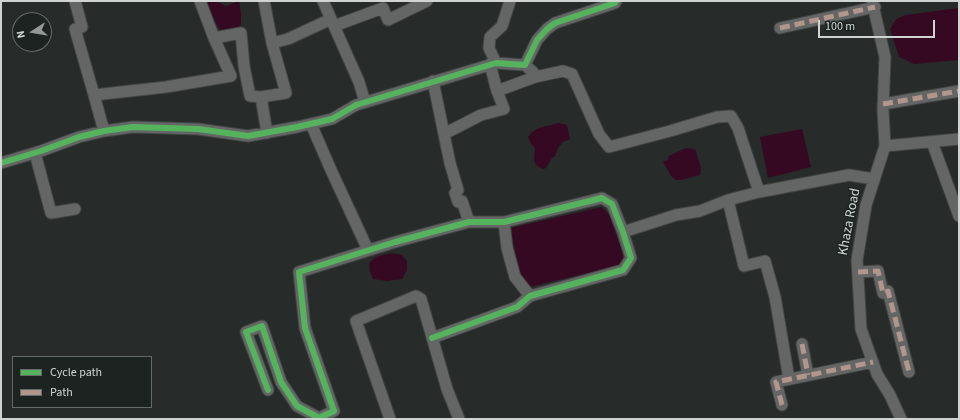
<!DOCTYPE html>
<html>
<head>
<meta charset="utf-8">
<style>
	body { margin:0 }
	#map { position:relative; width:960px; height:420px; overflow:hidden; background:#272c2a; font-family:"Source Sans 3",sans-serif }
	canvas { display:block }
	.frame { position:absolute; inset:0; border:2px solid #cfd4d2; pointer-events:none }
	.legend { position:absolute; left:12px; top:356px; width:140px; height:52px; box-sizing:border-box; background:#1c2320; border:1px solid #646a67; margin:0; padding:5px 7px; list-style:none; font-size:12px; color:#cfd4d2 }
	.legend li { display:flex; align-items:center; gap:8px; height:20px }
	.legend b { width:20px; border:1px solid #646a67 }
	.north { position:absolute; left:12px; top:12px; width:40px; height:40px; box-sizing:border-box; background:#1c2320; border:1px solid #646a67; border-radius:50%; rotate:258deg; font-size:11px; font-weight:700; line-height:16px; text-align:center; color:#cfd4d2 }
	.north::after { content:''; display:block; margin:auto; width:14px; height:18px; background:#949997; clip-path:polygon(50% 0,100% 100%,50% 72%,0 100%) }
	.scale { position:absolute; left:818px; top:20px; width:117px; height:18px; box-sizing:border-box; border:2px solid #cfd4d2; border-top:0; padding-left:5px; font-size:12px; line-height:14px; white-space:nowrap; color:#cfd4d2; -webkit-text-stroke:3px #1c2320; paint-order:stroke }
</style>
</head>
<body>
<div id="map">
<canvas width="960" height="420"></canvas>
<div class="frame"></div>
<ul class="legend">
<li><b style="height:5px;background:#56b35d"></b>Cycle path</li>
<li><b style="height:5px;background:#b2968c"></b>Path</li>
</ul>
<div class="north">N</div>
<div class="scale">100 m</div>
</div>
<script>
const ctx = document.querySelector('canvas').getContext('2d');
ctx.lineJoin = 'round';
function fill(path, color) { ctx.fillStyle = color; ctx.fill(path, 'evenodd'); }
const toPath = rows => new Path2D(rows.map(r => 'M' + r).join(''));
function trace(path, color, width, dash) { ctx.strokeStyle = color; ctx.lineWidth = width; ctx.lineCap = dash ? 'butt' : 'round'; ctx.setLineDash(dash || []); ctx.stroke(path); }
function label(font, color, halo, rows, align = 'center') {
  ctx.font = font + ' "Source Sans 3",sans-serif'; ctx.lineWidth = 3; ctx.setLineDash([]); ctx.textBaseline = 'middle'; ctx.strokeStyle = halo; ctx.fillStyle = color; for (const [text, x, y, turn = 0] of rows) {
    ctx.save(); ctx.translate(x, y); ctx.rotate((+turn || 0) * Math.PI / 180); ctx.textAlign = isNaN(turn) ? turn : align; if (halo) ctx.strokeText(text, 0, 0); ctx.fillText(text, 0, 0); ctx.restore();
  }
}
const water = toPath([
	[207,1,216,1,226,6,239,1,241,13,241,25,239,30,230,32,220,31,210,12],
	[958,8,959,60,914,64,899,57,890,29,896,19,906,15],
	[559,123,567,125,570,139,563,142,558,148,555,156,552,158,546,168,543,169,536,165,534,160,535,148,531,144,528,137,532,132,539,128],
	[802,129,811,167,768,178,760,137],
	[686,148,695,149,696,151,701,168,700,175,681,180,676,180,671,176,663,162,668,160,669,156],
	[602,207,609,214,623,255,622,265,529,287,520,273,510,228],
	[392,253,402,255,407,261,407,270,402,279,387,281,373,279,370,272,369,263,375,257]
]);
const minor = toPath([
	[75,1,82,27,75,29,94,95],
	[200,1,214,38,241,33,244,66,250,96,261,97,267,133],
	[264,1,272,43],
	[323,1,359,82,365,102],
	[872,1,885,57,883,111,885,146,866,205,857,260,861,329,877,374,890,395,901,419],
	[334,26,383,8,388,20,427,1],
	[780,28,875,7],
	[496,63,489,48,490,37,502,26,510,1],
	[490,64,497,91,535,77],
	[525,65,533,72,535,77,563,71,572,74,599,134,609,147,670,131,717,117,731,116,738,128,759,192],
	[433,81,450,163,458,190,455,193,458,202,462,201,469,222],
	[261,97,286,93,272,43,288,39,331,19],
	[883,104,959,91],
	[311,124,331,170,368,250],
	[104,131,94,95,166,87,231,76,214,38],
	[444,134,481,115,504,109,497,91],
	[932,142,959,216],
	[885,146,959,139],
	[35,153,51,213,75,209],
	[1,163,41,151,79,137,104,131,133,127,198,129,248,136,297,127,332,119,356,105,496,63,525,65,537,40,547,29,555,23,615,3,616,1],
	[728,200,744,266,765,261,775,297,789,379],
	[504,222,507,248,515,277,530,296],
	[623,232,676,215,700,211,728,200,759,192,849,175,874,179],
	[858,272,878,271,883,293,888,291,909,372],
	[802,344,808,375],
	[268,390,246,332,262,326,281,382,297,406,319,418,334,411,305,328,299,272,395,242,469,222,504,222,602,198,612,204,623,232,631,258,623,270,530,296,517,307,432,338],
	[782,405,776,382,873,362],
	[390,419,356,321,416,296,421,299,447,389,459,419]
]);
const quiet = toPath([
	[780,28,875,7],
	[883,104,959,91],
	[858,272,878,271,883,293,888,291,909,372],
	[802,344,808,375],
	[782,405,776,382,873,362]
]);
const cycleway = toPath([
	[1,163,41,151,79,137,104,131,133,127,198,129,248,136,297,127,332,119,356,105,496,63,525,65,537,40,547,29,555,23,615,3,616,1],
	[268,390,246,332,262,326,281,382,297,406,319,418,334,411,305,328,299,272,395,242,469,222,504,222,602,198,612,204,623,232,631,258,623,270,530,296,517,307,432,338]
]);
const streetNames = [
	["Khaza Road",850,222,-79]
];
fill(water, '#350922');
trace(minor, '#434645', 13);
trace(minor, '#646666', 11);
trace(quiet, '#b2968c', 5, [10, 5]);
trace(cycleway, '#56b35d', 6);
label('14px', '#cfd4d2', '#1c2320', streetNames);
</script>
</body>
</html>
